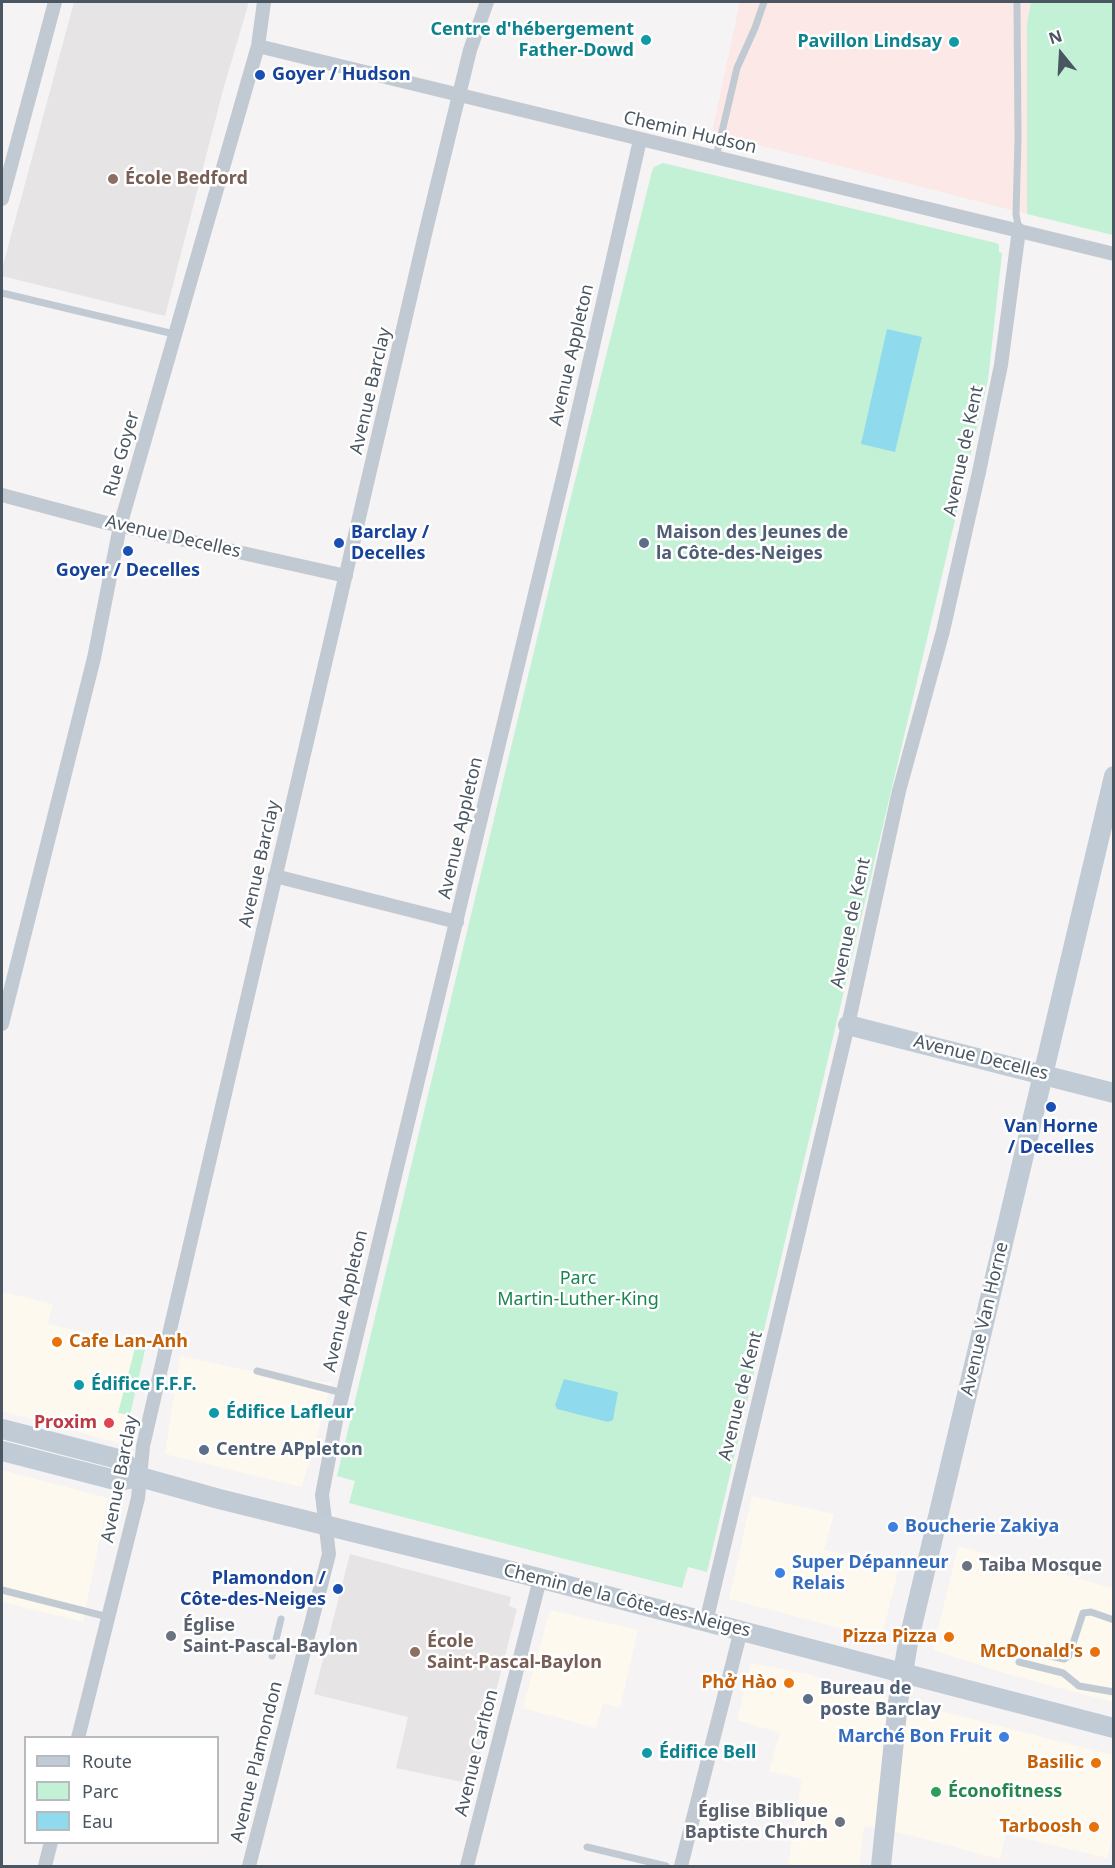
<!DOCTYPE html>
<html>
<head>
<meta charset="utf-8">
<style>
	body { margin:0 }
	#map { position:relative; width:1115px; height:1868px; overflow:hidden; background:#f5f3f3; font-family:"Noto Sans",sans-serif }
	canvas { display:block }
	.frame { position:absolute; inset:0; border:3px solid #4a5661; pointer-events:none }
	.legend { position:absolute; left:24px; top:1736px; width:195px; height:108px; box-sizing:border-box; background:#fff; border:2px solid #b7bbc0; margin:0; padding:8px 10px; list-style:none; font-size:18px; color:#4a5661 }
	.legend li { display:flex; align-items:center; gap:12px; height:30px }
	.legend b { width:30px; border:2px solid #b7bbc0 }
	.north { position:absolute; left:1031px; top:24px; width:60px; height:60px; -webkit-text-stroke:4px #fff; paint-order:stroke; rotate:342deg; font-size:16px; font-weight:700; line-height:24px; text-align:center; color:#4a5661 }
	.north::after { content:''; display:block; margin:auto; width:21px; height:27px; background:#4a5661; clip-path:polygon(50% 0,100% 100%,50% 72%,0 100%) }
</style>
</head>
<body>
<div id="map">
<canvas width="1115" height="1868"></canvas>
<div class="frame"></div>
<ul class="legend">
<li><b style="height:8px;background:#c1cbd6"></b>Route</li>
<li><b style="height:16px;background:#c3f1d5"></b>Parc</li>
<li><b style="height:16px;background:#90daee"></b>Eau</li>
</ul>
<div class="north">N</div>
</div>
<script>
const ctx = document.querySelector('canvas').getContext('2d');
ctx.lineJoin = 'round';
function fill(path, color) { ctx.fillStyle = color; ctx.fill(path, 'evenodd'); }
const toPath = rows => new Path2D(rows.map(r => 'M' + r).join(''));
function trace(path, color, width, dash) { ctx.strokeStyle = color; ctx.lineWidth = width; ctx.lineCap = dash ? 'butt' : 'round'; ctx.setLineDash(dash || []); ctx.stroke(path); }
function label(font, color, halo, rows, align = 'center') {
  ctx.font = font + ' "Noto Sans",sans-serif'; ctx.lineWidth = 5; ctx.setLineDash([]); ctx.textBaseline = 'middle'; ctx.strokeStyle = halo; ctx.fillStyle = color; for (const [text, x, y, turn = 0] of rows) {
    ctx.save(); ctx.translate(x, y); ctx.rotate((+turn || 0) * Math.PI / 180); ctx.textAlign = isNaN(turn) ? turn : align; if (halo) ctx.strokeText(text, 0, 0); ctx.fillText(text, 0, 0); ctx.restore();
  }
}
const commercial = toPath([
	[2,1292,53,1304,48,1324,146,1346,130,1415,119,1443,2,1411],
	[180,1356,256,1372,332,1383,302,1487,165,1454],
	[2,1470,108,1498,83,1622,2,1602],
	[752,1496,834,1514,824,1550,899,1568,881,1639,729,1599],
	[958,1546,1113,1588,1113,1702,1007,1674,933,1650],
	[550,1610,638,1630,620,1708,603,1703,596,1728,523,1708],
	[751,1663,808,1674,870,1693,1113,1755,1113,1833,1107,1858,1006,1834,1000,1859,905,1834,864,1826,859,1866,799,1866,788,1864,802,1779,769,1771,780,1733,737,1720]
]);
const education = toPath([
	[74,2,249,2,223,90,165,316,2,276,2,269],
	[350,1554,511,1597,509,1606,517,1609,472,1784,396,1768,408,1717,314,1694]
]);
const medical = toPath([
	[740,2,1031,2,1027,24,1027,214,712,133]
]);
const green = toPath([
	[1031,2,1113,2,1113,235,1027,214,1027,24],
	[663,163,996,243,999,245,999,252,1002,253,988,380,707,1572,688,1567,682,1588,557,1557,349,1503,355,1481,337,1476,567,513,652,171,654,167],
	[136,1344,146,1346,130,1415,118,1413]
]);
const water = toPath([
	[887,329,922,337,895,452,861,444],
	[564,1379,618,1392,613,1420,608,1422,557,1409,555,1405]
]);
const lane = toPath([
	[1017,2,1018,139,1016,214,1019,230],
	[716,157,737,68,755,28,764,2],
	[2,293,174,334],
	[257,1371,343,1393],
	[2,1590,108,1617],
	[1022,1650,1064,1659,1069,1656,1083,1613,1091,1612,1114,1620],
	[272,1656,281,1619],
	[1019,1662,1063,1673,1079,1686,1114,1692],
	[587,1847,666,1866]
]);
const street = toPath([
	[258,46,1114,254],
	[2,199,55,2],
	[2,495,103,522,346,576],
	[275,876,457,922],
	[2,1024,94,658,120,526,258,46,264,2],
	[706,1622,848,1025,899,791,943,631,979,472,1001,365,1019,230],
	[78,1738,138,1498,143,1446,426,230,470,50,487,2],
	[45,1866,51,1842],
	[249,1866,329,1554,322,1495,336,1421,565,469,640,140],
	[467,1866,540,1579],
	[681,1866,741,1630]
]);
const secondary = toPath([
	[848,1025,1114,1093],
	[2,1429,122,1460,140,1477,219,1499,527,1575,1114,1728],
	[2,1451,119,1481,140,1477],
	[881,1866,898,1702,908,1643,1114,776]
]);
const markers = [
	[646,40,6,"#0f9aa8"],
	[954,42,6,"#0f9aa8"],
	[260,75,6,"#1a4fb4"],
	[113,179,6,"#8d6e63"],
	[339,543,6,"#1a4fb4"],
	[644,543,6,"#5c6f8a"],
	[128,551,6,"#1a4fb4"],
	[1051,1107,6,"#1a4fb4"],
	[57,1342,6,"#e8710a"],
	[79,1385,6,"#0f9aa8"],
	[214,1413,6,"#0f9aa8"],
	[109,1423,6,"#e0444e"],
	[204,1450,6,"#5c6f8a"],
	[893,1527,6,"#3f7fe0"],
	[967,1566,6,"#6b7280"],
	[780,1573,6,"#3f7fe0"],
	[338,1589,6,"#1a4fb4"],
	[171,1636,6,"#6b7280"],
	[949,1637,6,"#e8710a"],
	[415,1652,6,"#8d6e63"],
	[1095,1652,6,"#e8710a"],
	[789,1683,6,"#e8710a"],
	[808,1699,6,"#5c6f8a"],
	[1004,1737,6,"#3f7fe0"],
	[647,1753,6,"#0f9aa8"],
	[1096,1763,6,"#e8710a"],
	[936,1792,6,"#2e9e5b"],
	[840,1822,6,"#6b7280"],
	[1094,1827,6,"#e8710a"]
];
const cultureNames = [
	["Centre d'hébergement",634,30,"right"],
	["Father-Dowd",634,51,"right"],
	["Pavillon Lindsay",942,42,"right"],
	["Édifice F.F.F.",91,1385],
	["Édifice Lafleur",226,1413],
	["Édifice Bell",659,1753]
];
const transitNames = [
	["Goyer / Hudson",272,75],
	["Barclay /",351,533],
	["Decelles",351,554],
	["Goyer / Decelles",128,571,"center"],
	["Van Horne",1051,1127,"center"],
	["/ Decelles",1051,1148,"center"],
	["Plamondon /",326,1579,"right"],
	["Côte-des-Neiges",326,1600,"right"]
];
const streetNames = [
	["Chemin Hudson",690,133,13],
	["Avenue Appleton",572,355,-77],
	["Avenue Barclay",371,391,-77],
	["Avenue de Kent",964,451,-78],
	["Rue Goyer",122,454,-74],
	["Avenue Decelles",173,537,13],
	["Avenue Appleton",461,828,-77],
	["Avenue Barclay",260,864,-77],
	["Avenue de Kent",851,923,-78],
	["Avenue Decelles",981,1058,14],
	["Avenue Appleton",346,1301,-77],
	["Avenue Van Horne",985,1319,-77],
	["Avenue de Kent",741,1396,-76],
	["Avenue Barclay",120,1479,-79],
	["Chemin de la Côte-des-Neiges",627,1601,14],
	["Avenue Carlton",477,1753,-76],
	["Avenue Plamondon",257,1762,-76]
];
const educationNames = [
	["École Bedford",125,179],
	["École",427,1642],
	["Saint-Pascal-Baylon",427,1663]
];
const serviceNames = [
	["Maison des Jeunes de",656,533],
	["la Côte-des-Neiges",656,554],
	["Centre APpleton",216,1450],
	["Bureau de",820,1689],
	["poste Barclay",820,1710]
];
const parkNames = [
	["Parc",578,1279],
	["Martin-Luther-King",578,1300]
];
const foodNames = [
	["Cafe Lan-Anh",69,1342,"left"],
	["Pizza Pizza",937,1637],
	["McDonald's",1083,1652],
	["Phở Hào",777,1683],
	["Basilic",1084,1763],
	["Tarboosh",1082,1827]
];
const healthNames = [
	["Proxim",97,1423]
];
const shopNames = [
	["Boucherie Zakiya",905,1527],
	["Super Dépanneur",792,1563],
	["Relais",792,1584],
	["Marché Bon Fruit",992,1737,"right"]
];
const worshipNames = [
	["Taiba Mosque",979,1566],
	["Église",183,1626],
	["Saint-Pascal-Baylon",183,1647],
	["Église Biblique",828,1812,"right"],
	["Baptiste Church",828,1833,"right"]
];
const leisureNames = [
	["Éconofitness",948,1792]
];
fill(commercial, '#fdf9ef');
fill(education, '#e6e4e5');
fill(medical, '#fce8e6');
fill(green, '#c3f1d5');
fill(water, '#90daee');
trace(lane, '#c1cad2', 7);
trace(street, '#c1cad2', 14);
trace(secondary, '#c1cbd6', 20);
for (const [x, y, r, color] of markers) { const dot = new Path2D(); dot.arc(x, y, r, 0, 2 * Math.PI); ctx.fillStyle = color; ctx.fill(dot); trace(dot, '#fff', 2); }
label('bold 18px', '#0d838f', '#fff', cultureNames, 'left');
label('bold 18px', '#164399', '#fff', transitNames, 'left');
label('18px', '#4a5661', '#fff', streetNames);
label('bold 18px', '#785e54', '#fff', educationNames, 'left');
label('bold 18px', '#4e5e75', '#fff', serviceNames, 'left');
label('18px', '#17864f', '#fff', parkNames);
label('bold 18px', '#c56008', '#fff', foodNames, 'right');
label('bold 18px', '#be3a42', '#fff', healthNames, 'right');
label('bold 18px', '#366cbe', '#fff', shopNames, 'left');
label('bold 18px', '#5b616d', '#fff', worshipNames, 'left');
label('bold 18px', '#27864d', '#fff', leisureNames, 'left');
</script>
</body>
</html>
